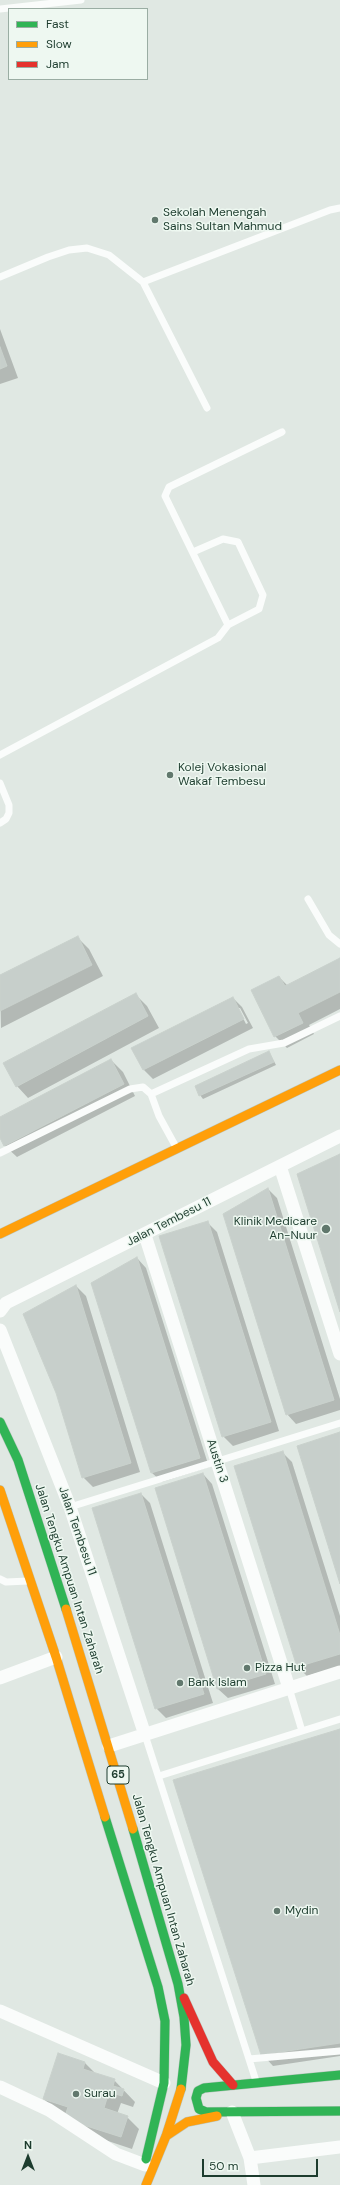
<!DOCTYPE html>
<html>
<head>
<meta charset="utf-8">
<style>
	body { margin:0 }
	#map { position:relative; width:340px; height:2185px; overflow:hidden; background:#e0e8e3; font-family:"DM Sans",sans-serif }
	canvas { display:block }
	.legend { position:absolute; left:8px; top:8px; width:140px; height:72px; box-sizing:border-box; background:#eef8f1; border:1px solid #9aada3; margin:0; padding:5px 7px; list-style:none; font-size:12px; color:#1d3c2e }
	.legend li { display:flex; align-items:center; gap:8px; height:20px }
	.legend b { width:20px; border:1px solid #9aada3 }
	.north { position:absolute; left:8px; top:2137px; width:40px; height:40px; -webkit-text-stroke:3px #eef8f1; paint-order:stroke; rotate:0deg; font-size:11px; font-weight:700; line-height:16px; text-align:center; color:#1d3c2e }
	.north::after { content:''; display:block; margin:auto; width:14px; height:18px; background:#1d3c2e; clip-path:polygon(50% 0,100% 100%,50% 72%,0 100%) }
	.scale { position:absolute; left:202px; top:2159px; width:116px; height:18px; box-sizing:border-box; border:2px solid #1d3c2e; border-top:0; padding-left:5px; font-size:12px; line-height:14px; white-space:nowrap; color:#1d3c2e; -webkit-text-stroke:3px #eef8f1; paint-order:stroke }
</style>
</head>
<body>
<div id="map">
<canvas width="340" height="2185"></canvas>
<ul class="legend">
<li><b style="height:5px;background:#30b455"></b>Fast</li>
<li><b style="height:5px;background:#ff9f0a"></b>Slow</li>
<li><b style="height:5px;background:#e5322d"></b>Jam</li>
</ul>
<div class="north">N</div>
<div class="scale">50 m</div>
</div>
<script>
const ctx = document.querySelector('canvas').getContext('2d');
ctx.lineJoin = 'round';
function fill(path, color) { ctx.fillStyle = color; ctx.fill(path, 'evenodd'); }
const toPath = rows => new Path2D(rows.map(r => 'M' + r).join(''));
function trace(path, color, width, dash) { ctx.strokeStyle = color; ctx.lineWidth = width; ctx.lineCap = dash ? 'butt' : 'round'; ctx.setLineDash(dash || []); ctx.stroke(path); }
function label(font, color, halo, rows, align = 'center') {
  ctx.font = font + ' "DM Sans",sans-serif'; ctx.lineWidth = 3; ctx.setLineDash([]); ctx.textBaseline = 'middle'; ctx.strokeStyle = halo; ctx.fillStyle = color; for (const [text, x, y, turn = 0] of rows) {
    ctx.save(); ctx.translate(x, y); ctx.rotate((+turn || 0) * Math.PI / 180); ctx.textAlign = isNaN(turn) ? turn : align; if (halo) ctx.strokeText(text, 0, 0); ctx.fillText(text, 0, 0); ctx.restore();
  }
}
const shadow = toPath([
	[0,329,18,378,0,384],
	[77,937,89,949,103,976,1,1028,0,976],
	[340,959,340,1009,309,1025,314,1034,287,1048,275,1036,279,977,288,986],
	[135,994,147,1006,159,1028,28,1098,17,1086],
	[233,998,242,1007,253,1028,153,1079,144,1070,133,1049],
	[238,1008,240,1008,248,1023,246,1024],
	[269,1052,276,1065,203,1099,200,1095,196,1086],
	[111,1060,123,1072,135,1096,17,1157,5,1146,0,1136,0,1118],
	[268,1189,277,1198,340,1399,340,1410,296,1424,287,1414],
	[207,1222,217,1232,279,1431,233,1446,223,1436],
	[137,1258,146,1268,209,1467,162,1482,152,1473],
	[76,1286,86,1296,140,1472,93,1487,83,1477],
	[282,1452,292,1462,340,1616,340,1666,307,1676,298,1667,235,1467],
	[203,1474,212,1484,275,1684,228,1698,218,1689,156,1489],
	[141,1494,150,1503,213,1703,166,1718,156,1708],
	[340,1730,340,2056,273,2066,262,2054],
	[59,2055,85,2063,96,2074,114,2080,135,2102,133,2107,121,2103,117,2114,127,2117,139,2129,132,2149,87,2134,56,2111,44,2099]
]);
const building = toPath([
	[0,347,7,366,0,369,0,347],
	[78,936,92,965,0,1011,0,975,78,936],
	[340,958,340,992,298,1013,303,1023,274,1037,251,990,279,976,285,986,340,958],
	[136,993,148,1016,16,1087,3,1063,136,993],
	[233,997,244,1019,143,1070,131,1048,233,997],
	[269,1051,274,1062,199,1096,195,1086,269,1051],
	[111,1059,124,1084,4,1146,0,1138,0,1117,111,1059],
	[340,1154,340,1312,297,1174,340,1154],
	[268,1188,334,1400,286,1415,223,1214,268,1188],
	[208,1221,271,1422,222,1437,159,1236,208,1221],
	[137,1257,200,1458,151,1473,91,1283,137,1257],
	[76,1285,131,1463,82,1478,56,1393,23,1314,76,1285],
	[340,1432,340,1584,297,1446,340,1432],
	[283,1451,340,1635,340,1654,297,1667,234,1466,283,1451],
	[203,1473,266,1674,217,1689,155,1488,203,1473],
	[141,1493,204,1694,155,1709,92,1508,141,1493],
	[340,1729,340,2043,261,2055,173,1780,340,1729],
	[58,2053,85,2062,83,2069,115,2079,113,2086,124,2089,122,2096,109,2092,104,2108,128,2116,121,2137,74,2122,65,2116,68,2107,43,2099,58,2053]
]);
const lane = toPath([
	[0,9,81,0],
	[0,277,48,257,69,250,87,248,109,255,143,282,207,408],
	[143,282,330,210,340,208],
	[193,552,223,539,238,542,263,595,259,609,228,625],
	[0,755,218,638,228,625,165,496,169,487,282,432],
	[0,783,9,805,9,813,6,819,0,823],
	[308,899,329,935,340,944],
	[151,1094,249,1049,284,1043,340,1016],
	[0,1153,130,1089,143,1087,151,1094,159,1116,176,1147],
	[70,1507,340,1423],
	[0,1579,6,1582,28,1581],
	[289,1688,302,1731],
	[145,1735,256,2081],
	[159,1776,340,1719],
	[249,2059,340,2051]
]);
const street = toPath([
	[280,1166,340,1354],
	[145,1235,289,1688],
	[0,1311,6,1303,340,1136],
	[0,1330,70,1507,145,1735],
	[0,1678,56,1657],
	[109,1746,340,1672],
	[0,2011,164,2083],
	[0,2087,49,2110,116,2154,145,2165],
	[232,2112,250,2158,254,2185],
	[250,2158,340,2147]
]);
const fast = toPath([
	[0,1422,18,1460,66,1609],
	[105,1817,158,1987,165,2021,164,2083,146,2159],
	[133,1829,178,1984,184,2017,186,2045,181,2089],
	[340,2075,204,2088,198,2091,196,2098,199,2109,206,2112,340,2111]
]);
const slow = toPath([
	[0,1234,340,1070],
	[0,1490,56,1657,105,1817],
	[66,1609,133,1829],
	[166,2136,187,2122,217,2116],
	[146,2185,166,2136,181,2089]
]);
const jam = toPath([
	[184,1998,213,2062,233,2085]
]);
const markers = [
	[155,220,4,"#61786d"],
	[170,775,4,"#61786d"],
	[326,1229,5,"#61786d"],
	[247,1668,4,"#61786d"],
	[180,1683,4,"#61786d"],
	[277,1911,4,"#61786d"],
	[76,2094,4,"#61786d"]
];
const shields = [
	[118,1775,22]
];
const shieldNames = [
	["65",118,1775]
];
const poiNames = [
	["Sekolah Menengah",163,213],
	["Sains Sultan Mahmud",163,227],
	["Kolej Vokasional",178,768],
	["Wakaf Tembesu",178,782],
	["Klinik Medicare",317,1222,"right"],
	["An-Nuur",317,1236,"right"],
	["Pizza Hut",255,1668],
	["Bank Islam",188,1683],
	["Mydin",285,1911],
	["Surau",84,2094]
];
const streetNames = [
	["Jalan Tembesu 11",169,1222,-27],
	["Austin 3",217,1461,72],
	["Jalan Tembesu 11",77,1531,71],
	["Jalan Tengku Ampuan Intan Zaharah",69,1579,72],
	["Jalan Tengku Ampuan Intan Zaharah",163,1890,74]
];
fill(shadow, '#0003');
fill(building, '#c7cfcb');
trace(building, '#c9d1cc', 1);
trace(fast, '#b9c5be', 10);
trace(slow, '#b9c5be', 10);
trace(jam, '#b9c5be', 10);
trace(lane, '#fafcfb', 7);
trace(street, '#fafcfb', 13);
trace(fast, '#30b455', 9);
trace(slow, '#ff9f0a', 9);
trace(jam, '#e5322d', 9);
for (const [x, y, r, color] of markers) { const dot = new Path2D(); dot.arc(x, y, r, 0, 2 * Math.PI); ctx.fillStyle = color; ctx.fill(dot); trace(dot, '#eef8f1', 1.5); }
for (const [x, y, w] of shields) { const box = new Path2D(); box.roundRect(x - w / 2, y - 9, w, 18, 3); ctx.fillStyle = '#eef8f1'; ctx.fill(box); trace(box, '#1d3c2e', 1); }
label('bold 11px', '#1d3c2e', null, shieldNames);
label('12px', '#1d3c2e', '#eef8f1', poiNames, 'left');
label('12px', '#1d3c2e', '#eef8f1', streetNames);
</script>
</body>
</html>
